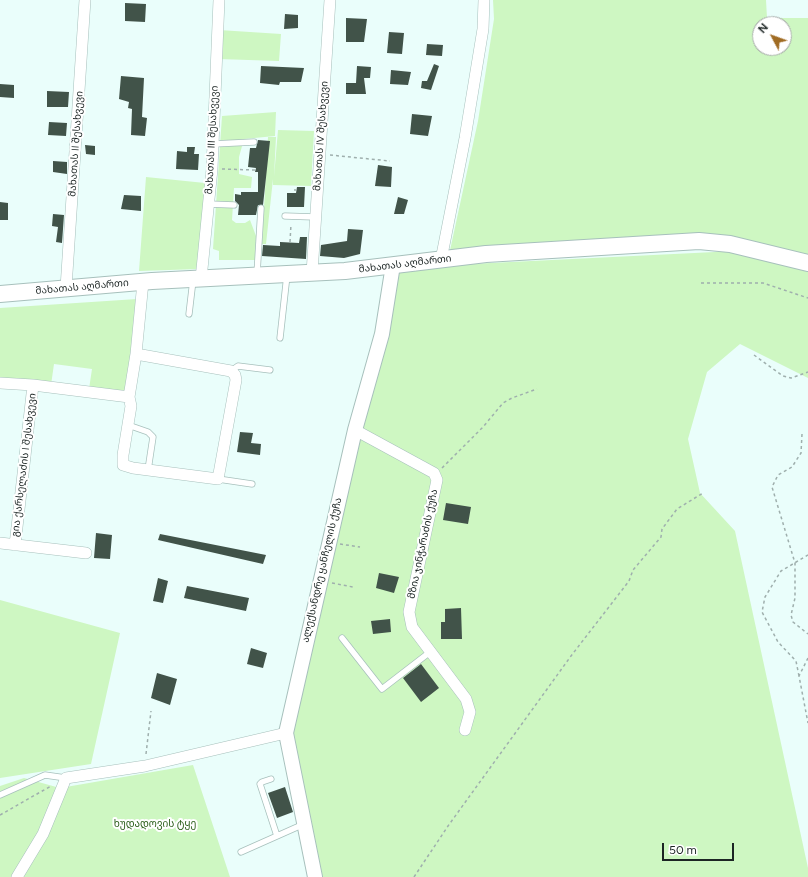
<!DOCTYPE html>
<html>
<head>
<meta charset="utf-8">
<style>
	body { margin:0 }
	#map { position:relative; width:808px; height:877px; overflow:hidden; background:#eafefb; font-family:Figtree,sans-serif }
	canvas { display:block }
	.north { position:absolute; left:752px; top:16px; width:40px; height:40px; box-sizing:border-box; background:#fff; border:1px solid #a4a8a7; border-radius:50%; rotate:311deg; font-size:11px; font-weight:700; line-height:16px; text-align:center; color:#1c2524 }
	.north::after { content:''; display:block; margin:auto; width:14px; height:18px; background:#a06c24; clip-path:polygon(50% 0,100% 100%,50% 72%,0 100%) }
	.scale { position:absolute; left:662px; top:843px; width:72px; height:18px; box-sizing:border-box; border:2px solid #1c2524; border-top:0; padding-left:5px; font-size:12px; line-height:14px; white-space:nowrap; color:#1c2524; -webkit-text-stroke:3px #fff; paint-order:stroke }
</style>
</head>
<body>
<div id="map">
<canvas width="808" height="877"></canvas>
<div class="north">N</div>
<div class="scale">50 m</div>
</div>
<script>
const ctx = document.querySelector('canvas').getContext('2d');
ctx.lineJoin = 'round';
function fill(path, color) { ctx.fillStyle = color; ctx.fill(path, 'evenodd'); }
const toPath = rows => new Path2D(rows.map(r => 'M' + r).join(''));
function trace(path, color, width, dash) { ctx.strokeStyle = color; ctx.lineWidth = width; ctx.lineCap = dash ? 'butt' : 'round'; ctx.setLineDash(dash || []); ctx.stroke(path); }
function label(font, color, halo, rows, align = 'center') {
  ctx.font = font + ' Figtree,"Noto Sans Georgian",sans-serif'; ctx.lineWidth = 4; ctx.setLineDash([]); ctx.textBaseline = 'middle'; ctx.strokeStyle = halo; ctx.fillStyle = color; for (const [text, x, y, turn = 0] of rows) {
    ctx.save(); ctx.translate(x, y); ctx.rotate((+turn || 0) * Math.PI / 180); ctx.textAlign = isNaN(turn) ? turn : align; if (halo) ctx.strokeText(text, 0, 0); ctx.fillText(text, 0, 0); ctx.restore();
  }
}
const green = toPath([
	[493,0,766,0,767,18,808,18,808,256,732,236,705,235,449,255,478,121,494,19],
	[760,24,784,24,784,48,760,48],
	[219,30,281,34,279,61,218,59],
	[276,112,275,136,244,139,239,157,239,174,252,177,251,188,234,188,232,220,236,223,245,223,250,220,256,236,255,260,219,260,219,251,213,249,222,116],
	[278,130,314,131,311,186,273,185,273,179,266,244,262,244,268,137,276,137,274,177],
	[146,177,205,183,199,269,139,271],
	[735,251,808,272,808,378,740,344,707,372,688,439,700,493,735,531,808,868,808,877,319,877,286,724,389,268],
	[137,299,127,392,89,389,92,369,54,364,51,385,0,378,0,308],
	[0,600,120,633,91,764,0,778],
	[193,765,230,877,0,877,0,786,24,778,60,788]
]);
const building = toPath([
	[125,3,146,4,145,22,125,21],
	[285,14,298,15,298,28,284,29],
	[346,18,367,19,364,42,346,42],
	[389,32,404,33,402,54,387,53],
	[427,44,443,45,442,56,426,55],
	[434,64,439,66,431,90,421,88,422,81,427,81],
	[261,66,304,68,301,82,280,82,279,85,260,83],
	[357,66,371,67,370,78,364,78,366,94,346,94,346,83,356,83],
	[391,70,411,72,408,85,390,84],
	[121,76,144,78,142,117,147,118,145,136,131,135,132,109,128,108,129,102,119,99],
	[0,84,14,85,14,98,0,97],
	[47,91,69,92,68,107,47,107],
	[412,114,432,116,428,136,410,134],
	[49,122,67,123,66,136,48,135],
	[258,140,270,141,263,205,258,205,256,215,238,215,239,205,235,201,235,194,241,195,241,192,258,192,258,172,255,172,256,168,248,167,250,148,256,148],
	[85,145,95,146,95,155,86,154],
	[187,147,195,147,194,154,199,154,198,170,176,169,177,151,187,152],
	[53,161,67,162,67,174,53,172],
	[378,165,392,167,391,187,375,186],
	[297,187,305,187,304,207,287,207,287,193,296,193],
	[124,195,141,196,141,211,121,209],
	[398,197,408,200,404,214,394,214],
	[0,202,8,203,8,220,0,220],
	[53,214,64,215,62,243,56,242,58,227,52,226],
	[348,229,363,230,360,254,344,258,320,256,321,245,347,241],
	[300,237,307,237,306,259,262,256,263,245,280,246,280,242,299,243],
	[240,432,253,433,251,443,261,444,260,455,237,452],
	[446,503,471,507,468,524,443,520],
	[96,533,112,535,110,559,94,558],
	[160,534,266,555,263,564,158,540],
	[379,573,399,577,394,593,376,588],
	[158,578,168,581,163,603,153,601],
	[187,586,249,598,246,611,184,598],
	[461,608,462,639,441,639,441,622,445,622,445,609],
	[390,619,391,632,373,634,371,621],
	[251,648,267,653,263,668,247,664],
	[421,664,439,688,421,702,403,678],
	[157,673,177,679,170,705,151,698],
	[285,787,293,812,277,818,268,793]
]);
const path = toPath([
	[330,155,390,161],
	[222,169,255,170],
	[294,190,296,190],
	[290,242,291,224],
	[701,283,763,283,808,298],
	[754,355,783,376,791,378,808,372],
	[802,434,801,453,792,467,778,475,772,487,795,563,795,598,791,615,793,622,808,634],
	[442,468,483,427,503,403,512,398,537,389],
	[340,544,360,547],
	[332,583,353,587],
	[808,658,799,676,808,723],
	[799,676,796,661,778,642,762,612,765,597,781,571,808,555],
	[146,754,151,711],
	[0,815,51,786],
	[414,877,448,826,571,656,629,581,633,570,661,537,662,529,677,509,703,493]
]);
const service = toPath([
	[213,144,254,142],
	[208,204,234,205],
	[285,216,315,217],
	[257,274,261,208],
	[189,314,193,280],
	[280,338,287,275],
	[231,371,238,366,270,370],
	[128,425,148,432,153,437,148,470],
	[218,479,252,484],
	[342,638,382,689,430,652],
	[271,779,262,782,260,784,277,836],
	[0,795,45,775,66,778],
	[241,852,304,824]
]);
const minor = toPath([
	[441,260,465,138,483,29,484,0],
	[312,273,330,0],
	[201,279,212,169,219,0],
	[66,288,85,0],
	[136,354,129,397,131,406,123,455,123,465,133,468,218,479,236,380,235,375,231,371,136,354,143,282],
	[0,383,33,385,129,397],
	[355,430,434,473,437,480,409,612,412,627,466,699,470,712,465,730],
	[0,543,86,553],
	[15,545,33,385],
	[17,877,43,834,66,778,145,766,286,733]
]);
const tertiary = toPath([
	[315,877,286,733,355,430,382,334,393,265]
]);
const secondary = toPath([
	[0,294,152,281,345,271,486,254,699,241,730,244,808,263]
]);
const streetNames = [
	["მახათას IV შესახვევი",321,136,-86],
	["მახათას III შესახვევი",212,140,-87],
	["მახათას II შესახვევი",76,144,-86],
	["მახათას აღმართი",405,264,-7],
	["მახათას აღმართი",82,287,-5],
	["გია ქარსელაძის I შესახვევი",24,465,-83],
	["მზია ჯინჭარაძის ქუჩა",423,544,-78],
	["ალექსანდრე ყანჩელის ქუჩა",322,570,-77]
];
const parkNames = [
	["ხუდადოვის ტყე",155,824]
];
fill(green, '#cef7c2');
fill(building, '#415349');
trace(service, '#a7c0bc', 7);
trace(minor, '#a7c0bc', 12);
trace(tertiary, '#a7c0bc', 16);
trace(secondary, '#a7c0bc', 18);
trace(path, '#9fafad', 1.5, [3, 3]);
trace(service, '#fff', 5.5);
trace(minor, '#fff', 11);
trace(tertiary, '#fff', 14);
trace(secondary, '#fff', 16);
label('10px', '#1c2524', '#fff', streetNames);
label('10px', '#2b5f1a', '#fff', parkNames);
</script>
</body>
</html>
